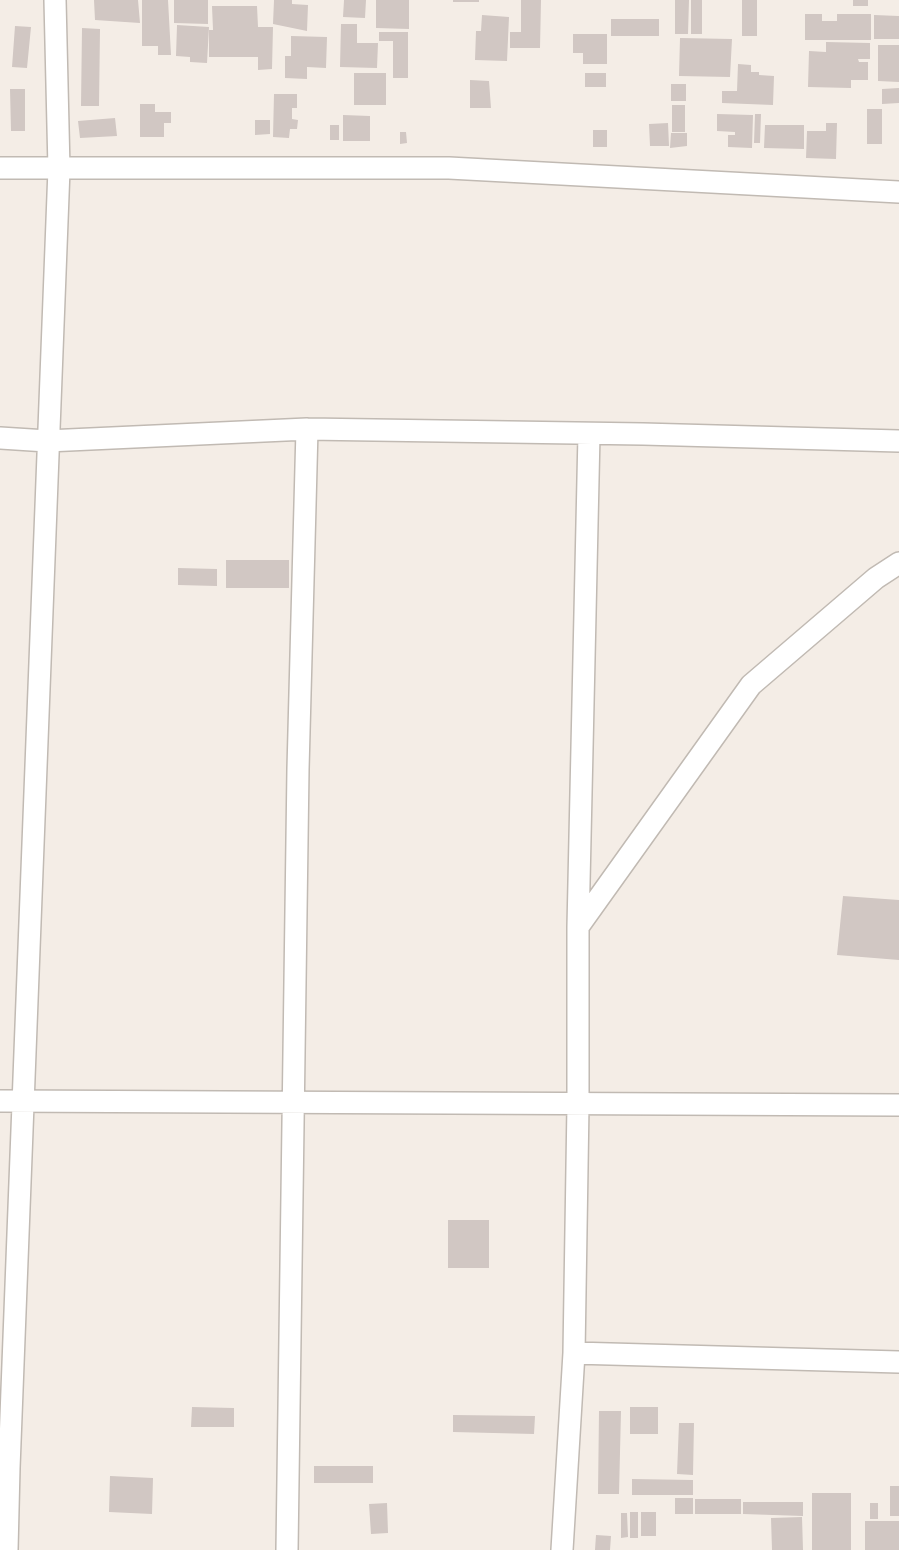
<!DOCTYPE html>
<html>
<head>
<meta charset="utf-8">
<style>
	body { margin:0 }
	canvas { display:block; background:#f4ede6 }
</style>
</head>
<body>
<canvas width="899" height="1550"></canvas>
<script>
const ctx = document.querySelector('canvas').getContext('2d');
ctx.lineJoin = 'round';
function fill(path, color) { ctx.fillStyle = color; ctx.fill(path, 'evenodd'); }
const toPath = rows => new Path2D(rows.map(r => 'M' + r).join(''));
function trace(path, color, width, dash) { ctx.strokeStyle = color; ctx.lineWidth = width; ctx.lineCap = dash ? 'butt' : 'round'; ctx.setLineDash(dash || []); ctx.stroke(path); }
const building = toPath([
	[94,0,138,0,140,23,95,20],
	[142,0,168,0,171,55,158,55,158,46,142,46],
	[174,0,208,0,208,24,174,23],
	[274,0,292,0,292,4,308,5,307,31,273,24],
	[344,0,366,0,365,18,343,17],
	[376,0,409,0,409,29,376,28],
	[453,0,479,0,479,2,453,2],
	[521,0,541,0,540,48,510,48,510,32,521,32],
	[675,0,689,0,688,34,675,34],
	[691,0,702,0,702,34,691,34],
	[742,0,757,0,757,36,742,36],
	[853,0,868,0,868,6,853,6],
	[212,6,257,6,258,27,273,27,272,69,258,70,258,57,209,57,209,30,213,30],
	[805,14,822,14,822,21,837,21,837,14,871,14,871,40,805,40],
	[482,15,509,17,507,61,475,60,476,31,481,31],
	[874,15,899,16,899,39,874,39],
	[611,19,659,19,659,36,611,36],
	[341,24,357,24,357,43,378,43,377,68,340,67],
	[177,25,209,27,207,63,190,62,190,57,176,56],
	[15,26,31,27,27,68,12,67],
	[82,28,100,29,99,106,81,106],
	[379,32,408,32,408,78,393,78,393,41,379,41],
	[573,34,607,34,607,64,583,64,583,53,573,53],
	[291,36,327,37,326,68,307,67,307,79,285,78,285,56,291,56],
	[680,38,732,39,730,77,679,76],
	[826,42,870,43,870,59,858,59,859,62,868,62,868,80,851,80,851,88,808,87,809,51,826,52],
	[878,45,899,45,899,82,878,81],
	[738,64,751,65,751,72,759,72,759,75,774,76,773,105,722,103,722,91,737,91],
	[354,73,386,73,386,105,354,105],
	[585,73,606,73,606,87,585,87],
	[470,80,489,81,491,108,470,108],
	[671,84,686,84,686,101,671,101],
	[899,88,899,103,882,104,882,89],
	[10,89,25,89,25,131,11,131],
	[274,94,297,94,297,108,292,108,292,119,298,120,297,129,290,129,289,138,273,137],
	[140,104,155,104,155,112,171,112,171,123,164,123,164,137,140,137],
	[672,105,685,105,685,132,672,132],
	[867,109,882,109,882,144,867,144],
	[717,114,753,115,752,148,728,147,728,135,735,135,735,132,717,131],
	[755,114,761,114,760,143,754,143],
	[343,115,370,116,370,141,343,141],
	[115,118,117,136,80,138,78,121],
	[255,120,270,120,270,134,255,135],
	[668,123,669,146,650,146,649,124],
	[826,123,837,123,836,159,806,158,807,131,826,131],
	[330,125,339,125,339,140,330,140],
	[765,125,804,125,804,149,764,148],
	[593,130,607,130,607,147,593,147],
	[400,132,406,132,407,143,400,144],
	[671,133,687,133,687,146,670,148],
	[226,560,289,560,289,588,226,588],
	[178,568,217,569,217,586,178,585],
	[843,896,899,900,899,960,837,955],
	[448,1220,489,1220,489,1268,448,1268],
	[192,1407,234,1408,234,1427,191,1427],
	[630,1407,658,1407,658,1434,630,1434],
	[599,1411,621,1411,619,1494,598,1494],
	[453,1415,535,1416,534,1434,453,1432],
	[679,1423,694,1423,693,1475,677,1474],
	[314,1466,373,1466,373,1483,314,1483],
	[110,1476,153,1478,152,1514,109,1512],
	[632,1479,693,1480,693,1495,632,1495],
	[890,1486,899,1486,899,1516,890,1516],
	[812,1493,851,1493,851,1550,812,1550],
	[675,1498,693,1498,693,1514,675,1514],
	[695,1499,741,1499,741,1514,695,1514],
	[743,1502,803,1502,803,1516,743,1514],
	[387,1503,388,1533,371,1534,369,1504],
	[870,1503,878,1503,878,1519,870,1519],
	[630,1512,638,1512,638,1538,630,1538],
	[641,1512,656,1512,656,1536,641,1536],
	[621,1513,627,1513,628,1537,621,1538],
	[802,1517,803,1550,772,1550,771,1518],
	[865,1521,899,1521,899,1550,865,1550],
	[596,1535,611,1536,610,1550,595,1550]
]);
const street = toPath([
	[0,168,449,168,899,192],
	[0,438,47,441,307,429,643,434,899,441],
	[578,927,751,685,876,578,899,563],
	[0,1101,899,1105],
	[574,1353,899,1362],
	[7,1550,9,1468,59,169,55,0],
	[287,1550,298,769,307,429],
	[562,1550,574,1353,578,1105,578,927,589,434]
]);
fill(building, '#d1c7c3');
trace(street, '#c1bab3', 24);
trace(street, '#fff', 21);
</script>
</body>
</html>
